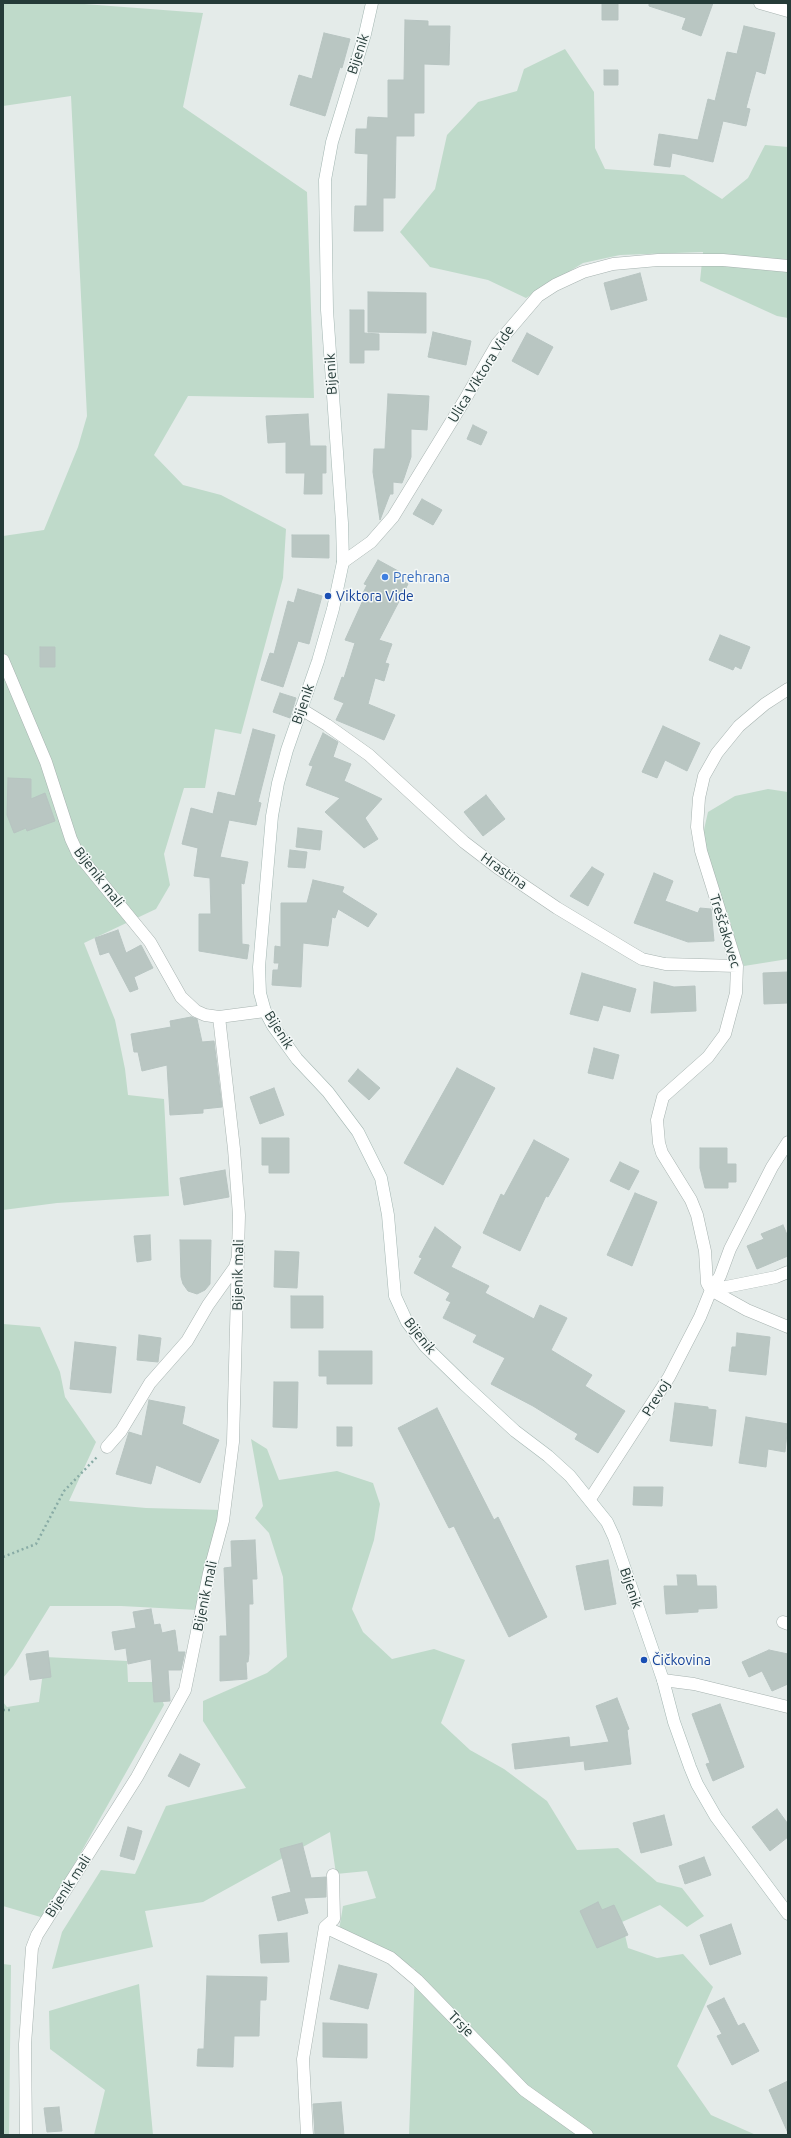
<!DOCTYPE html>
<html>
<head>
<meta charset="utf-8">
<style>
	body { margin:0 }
	#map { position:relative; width:791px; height:2138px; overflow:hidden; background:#e4ebe9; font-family:Ubuntu,sans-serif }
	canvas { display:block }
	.frame { position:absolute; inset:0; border:4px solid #253b38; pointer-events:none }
</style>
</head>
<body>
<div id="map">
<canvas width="791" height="2138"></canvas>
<div class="frame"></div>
</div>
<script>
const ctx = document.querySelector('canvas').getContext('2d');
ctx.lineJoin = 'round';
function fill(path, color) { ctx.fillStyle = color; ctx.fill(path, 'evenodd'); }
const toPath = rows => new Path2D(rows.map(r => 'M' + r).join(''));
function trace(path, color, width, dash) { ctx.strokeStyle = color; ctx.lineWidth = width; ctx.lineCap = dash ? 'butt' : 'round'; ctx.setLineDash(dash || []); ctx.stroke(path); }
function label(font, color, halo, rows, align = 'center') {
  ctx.font = font + ' Ubuntu,sans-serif'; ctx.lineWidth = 3; ctx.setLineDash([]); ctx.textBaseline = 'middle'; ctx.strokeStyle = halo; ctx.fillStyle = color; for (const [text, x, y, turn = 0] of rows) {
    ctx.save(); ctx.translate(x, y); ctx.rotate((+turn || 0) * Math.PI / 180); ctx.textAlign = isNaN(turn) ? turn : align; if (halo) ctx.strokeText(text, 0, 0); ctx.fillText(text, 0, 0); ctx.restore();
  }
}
const green = toPath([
	[4,3,71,3,203,13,183,107,307,192,314,398,188,396,154,455,183,485,221,495,286,529,283,578,241,734,215,729,205,788,184,788,164,854,170,885,156,909,84,943,115,1020,125,1069,128,1095,164,1099,169,1196,57,1203,3,1210,3,536,44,530,78,447,87,416,71,96,3,106],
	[565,49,594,92,595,148,605,169,684,175,722,199,748,178,765,145,788,147,788,318,777,316,700,281,703,252,620,255,583,263,526,298,488,280,430,267,400,232,435,189,447,135,478,102,517,91,524,69],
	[768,789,788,792,788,959,744,966,710,868,703,834,708,812,735,796],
	[3,1324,40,1327,60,1372,65,1397,96,1442,69,1501,146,1508,223,1510,198,1610,121,1606,50,1606,13,1666,3,1678],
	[251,1439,267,1449,279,1480,337,1471,373,1483,380,1504,374,1540,352,1609,363,1632,392,1659,434,1649,465,1660,441,1723,470,1750,504,1769,547,1801,577,1850,618,1848,657,1882,682,1888,704,1916,687,1927,660,1905,622,1922,628,1948,657,1958,683,1954,713,1987,677,2066,711,2115,756,2135,409,2135,415,1969,339,1930,343,1906,376,1898,367,1871,336,1874,330,1832,203,1902,145,1911,153,1947,52,1969,62,1932,101,1870,135,1874,166,1806,246,1788,203,1721,203,1701,267,1673,287,1657,283,1577,269,1533,255,1518,263,1506],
	[45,1657,127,1661,128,1682,156,1682,164,1705,44,1918,3,1906,3,1702,7,1707,39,1702],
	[3,1964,11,1965,9,2135,3,2135],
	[139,1984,153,2135,94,2135,105,2090,50,2049,49,2011]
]);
const building = toPath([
	[602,3,618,3,618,20,602,20,602,3],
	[649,3,713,3,701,36,682,29,686,18,649,6,649,3],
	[405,20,428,21,428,26,450,26,449,65,424,64,424,113,414,113,414,136,396,136,395,198,383,198,383,231,354,231,355,206,367,206,368,154,355,153,356,129,367,129,368,117,388,118,388,80,404,80,405,20],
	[744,26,775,33,765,74,756,71,746,108,750,109,746,126,723,121,713,162,672,153,670,167,654,165,659,134,698,140,708,99,715,101,727,52,737,54,744,26],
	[324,33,350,39,342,68,340,67,325,116,290,105,299,75,312,79,324,33],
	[604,70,618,70,618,85,604,85,604,70],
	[640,273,647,300,611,310,604,283,640,273],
	[368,292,426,293,426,333,368,332,368,292],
	[350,310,364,310,364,333,379,334,379,350,364,350,364,363,350,363,350,310],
	[433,332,471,341,466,365,428,357,433,332],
	[527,333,553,347,538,375,512,361,527,333],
	[388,394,429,396,427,430,411,429,411,457,404,478,402,483,393,482,393,494,390,494,380,520,373,472,374,449,385,449,388,394],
	[308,414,310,446,326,446,326,473,322,473,322,494,304,494,305,473,286,473,286,442,268,443,266,416,308,414],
	[473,425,487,432,481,445,467,439,473,425],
	[422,499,442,510,433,525,413,514,422,499],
	[292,535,329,535,329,558,292,557,292,535],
	[378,560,400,572,397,578,408,584,379,640,392,644,385,663,389,664,384,681,375,678,368,704,395,715,384,740,336,720,344,703,334,699,342,677,344,678,355,643,345,640,364,598,361,597,367,585,364,584,378,560],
	[298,589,322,596,309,644,298,641,283,687,261,680,270,653,274,654,288,601,294,603,298,589],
	[720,635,750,647,741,669,735,666,733,670,709,660,720,635],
	[40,647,55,647,55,667,40,667,40,647],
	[280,693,296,698,290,718,273,712,280,693],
	[663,726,700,743,687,771,665,760,657,778,642,772,663,726],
	[253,729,275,735,258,802,261,803,256,825,229,820,220,857,248,862,244,884,241,883,242,944,249,945,247,959,199,951,199,914,211,914,210,878,194,876,198,848,182,844,191,808,213,814,218,792,235,796,253,729],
	[323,733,338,742,333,757,351,764,344,781,382,799,365,818,378,839,364,848,325,812,340,798,306,785,313,766,309,765,323,733],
	[8,778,31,779,31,799,45,793,55,821,27,831,26,828,14,833,7,815,8,778],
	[486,795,505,819,483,836,464,812,486,795],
	[298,828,322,831,320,850,296,847,298,828],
	[290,850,307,852,305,868,288,867,290,850],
	[592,867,604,874,588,906,570,896,592,867],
	[654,873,673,881,665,901,698,913,700,908,711,909,714,941,688,942,634,923,654,873],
	[313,880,344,887,342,892,377,914,368,927,338,909,335,918,332,917,328,946,303,943,301,987,272,985,273,970,278,970,279,963,274,963,275,946,281,947,281,903,307,903,313,880],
	[118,930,126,953,141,945,153,968,134,977,138,989,130,992,109,952,100,955,95,938,118,930],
	[788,972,788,1003,764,1004,763,973,788,972],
	[582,973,636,989,630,1012,603,1005,598,1021,570,1014,582,973],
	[654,982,674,987,695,986,696,1011,651,1013,654,982],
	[191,1017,197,1019,202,1042,214,1041,222,1107,203,1109,203,1113,170,1115,167,1065,142,1071,138,1052,134,1052,131,1034,171,1027,170,1021,191,1017],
	[594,1048,619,1055,613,1079,588,1073,594,1048],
	[457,1068,495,1088,443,1185,404,1163,457,1068],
	[358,1069,380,1088,369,1100,348,1081,358,1069],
	[274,1088,284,1115,260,1124,250,1097,274,1088],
	[262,1138,289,1138,289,1173,269,1173,269,1165,262,1165,262,1138],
	[534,1140,569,1159,548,1197,546,1196,520,1251,483,1233,501,1194,504,1196,534,1140],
	[700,1148,727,1148,727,1164,736,1164,736,1182,728,1182,728,1188,705,1188,700,1168,700,1148],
	[620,1162,639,1171,629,1190,610,1181,620,1162],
	[225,1170,229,1197,184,1205,180,1178,225,1170],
	[635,1193,657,1202,632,1266,607,1255,635,1193],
	[783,1225,788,1237,788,1256,757,1269,747,1246,764,1239,761,1234,783,1225],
	[435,1227,461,1247,451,1267,489,1286,485,1293,534,1319,540,1305,567,1318,551,1350,592,1375,585,1386,625,1411,598,1453,575,1439,578,1434,533,1406,491,1384,505,1358,473,1342,477,1335,443,1318,451,1302,446,1300,450,1293,414,1273,422,1258,419,1257,435,1227],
	[150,1235,151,1260,137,1262,134,1236,150,1235],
	[180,1240,211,1240,210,1284,205,1290,197,1294,188,1291,183,1284,181,1277,180,1240],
	[275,1251,299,1252,297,1288,274,1287,275,1251],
	[291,1296,323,1296,323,1328,291,1328,291,1296],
	[737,1333,770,1337,766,1375,729,1371,732,1347,736,1347,737,1333],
	[139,1335,161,1338,158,1362,137,1360,139,1335],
	[75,1342,116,1347,111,1393,70,1389,75,1342],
	[319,1351,372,1351,372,1384,327,1384,327,1376,319,1376,319,1351],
	[274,1382,298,1382,297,1428,273,1427,274,1382],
	[149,1400,185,1407,182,1424,219,1440,200,1483,156,1465,151,1484,116,1474,129,1432,142,1436,149,1400],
	[675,1403,708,1407,708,1409,716,1410,712,1446,670,1441,675,1403],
	[437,1408,494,1520,498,1517,547,1617,509,1637,454,1526,449,1528,398,1428,437,1408],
	[746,1417,788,1424,785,1452,768,1449,766,1467,739,1463,746,1417],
	[337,1427,352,1427,352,1446,337,1446,337,1427],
	[634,1487,663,1487,662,1506,633,1505,634,1487],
	[255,1540,257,1579,252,1579,253,1604,249,1604,249,1654,248,1662,246,1662,247,1679,220,1681,220,1636,227,1636,224,1568,232,1567,231,1541,255,1540],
	[608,1560,616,1604,585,1610,576,1566,608,1560],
	[677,1575,696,1575,697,1586,716,1586,717,1608,698,1609,698,1612,666,1614,664,1586,678,1586,677,1575],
	[151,1609,154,1625,160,1624,162,1633,175,1630,178,1652,185,1652,181,1670,168,1670,170,1701,154,1702,151,1659,128,1664,126,1648,115,1650,112,1632,136,1628,133,1612,151,1609],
	[769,1650,788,1654,788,1684,772,1691,762,1671,749,1677,742,1662,769,1650],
	[48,1651,51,1677,30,1680,26,1654,48,1651],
	[617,1698,629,1729,627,1730,631,1764,585,1770,584,1761,515,1769,512,1744,569,1737,570,1747,609,1742,596,1706,617,1698],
	[720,1704,744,1767,713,1781,706,1764,710,1763,692,1714,720,1704],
	[180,1754,200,1764,189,1787,168,1776,180,1754],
	[777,1809,788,1824,788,1837,770,1851,752,1827,777,1809],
	[664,1815,672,1845,641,1853,633,1823,664,1815],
	[128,1827,142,1831,134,1860,120,1856,128,1827],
	[302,1843,311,1878,326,1877,326,1897,304,1898,308,1913,278,1921,272,1897,291,1892,280,1849,302,1843],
	[704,1857,711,1875,685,1884,679,1866,704,1857],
	[598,1902,602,1910,614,1905,628,1935,597,1948,580,1911,598,1902],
	[731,1924,741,1954,710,1965,700,1935,731,1924],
	[287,1933,289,1962,261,1963,259,1935,287,1933],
	[339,1965,377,1974,368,2009,330,1999,339,1965],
	[207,1976,267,1977,266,2000,260,2000,259,2036,234,2036,233,2067,197,2066,198,2049,204,2049,207,1976],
	[724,1998,738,2026,744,2023,759,2051,732,2065,717,2036,722,2034,707,2006,724,1998],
	[323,2023,367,2024,367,2058,323,2057,323,2023],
	[788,2081,788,2133,769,2090,788,2081],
	[341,2102,344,2135,315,2135,313,2104,341,2102],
	[59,2107,62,2131,47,2132,44,2108,59,2107]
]);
const path = toPath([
	[3,1557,36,1544,64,1491,97,1457],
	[3,1710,10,1710]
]);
const minor = toPath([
	[760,3,788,11],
	[343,562,371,542,393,517,464,401,497,344,538,296,555,285,583,272,613,264,658,260,723,260,788,266],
	[3,660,46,762,71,839,78,854,150,942,181,997,196,1011,205,1015,219,1017],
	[301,709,327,725,369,755,464,842,498,868,557,908,630,952,642,959,665,964,737,966],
	[711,1290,707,1283,705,1251,697,1215,691,1200,662,1153,659,1143,657,1120,663,1097,708,1057,725,1034,736,993,737,966,701,851,697,827,699,798,704,776,717,753,739,726,765,704,788,689],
	[711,1290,720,1276,730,1249,772,1167,788,1142],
	[711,1290,747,1310,788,1327],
	[107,1447,121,1431,150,1383,187,1341,208,1305,235,1267,237,1260],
	[590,1499,669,1377,700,1317,711,1290,776,1277,788,1272],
	[783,1622,788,1624],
	[663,1680,694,1684,788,1707],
	[325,1927,391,1958,417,1980,524,2090,587,2135],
	[26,2135,25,2044,32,1948,37,1935,137,1777,185,1690,209,1573,223,1521,233,1442,239,1215,234,1149,219,1017,265,1011],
	[307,2135,303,2059,325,1927,334,1919,333,1875]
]);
const secondary = toPath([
	[372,3,365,34,332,142,325,180,327,310,342,523,343,562,333,609,318,661,287,750,278,783,272,816,259,967,260,993,265,1011,273,1026,297,1059,328,1092,358,1132,381,1178,388,1215,395,1296,407,1322,425,1346,464,1384,515,1431,548,1456,570,1476,607,1522,614,1537,663,1680,674,1722,690,1767,697,1784,716,1817,788,1914]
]);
const markers = [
	[385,577,4,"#3f7fe0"],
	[328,596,4,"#1a4fb4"],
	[644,1660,4,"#1a4fb4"]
];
const streetNames = [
	["Bijenik",358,54,-72],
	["Bijenik",331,374,-93],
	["Ulica Viktora Vide",481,374,-58],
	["Bijenik",303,704,-71],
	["Hrastina",504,871,35],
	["Bijenik mali",99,877,52],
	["Treščakovec",725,931,73],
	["Bijenik",279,1030,58],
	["Bijenik mali",238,1275,-89],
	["Bijenik",420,1336,52],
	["Prevoj",656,1398,-58],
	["Bijenik",631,1588,71],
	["Bijenik mali",205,1596,-78],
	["Bijenik mali",68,1886,-57],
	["Trsje",461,2024,45]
];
const shopNames = [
	["Prehrana",393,577]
];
const transitNames = [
	["Viktora Vide",336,596],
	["Čičkovina",652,1660]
];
fill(green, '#bfdaca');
fill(building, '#b9c6c2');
trace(building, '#b7c4c1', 1);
trace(minor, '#a7b3b0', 13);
trace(secondary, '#a3b6b2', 13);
trace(path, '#88aba5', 2.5, [2, 3]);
trace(minor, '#fff', 12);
trace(secondary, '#fff', 12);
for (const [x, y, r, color] of markers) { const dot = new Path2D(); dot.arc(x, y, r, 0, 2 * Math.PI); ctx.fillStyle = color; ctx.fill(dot); trace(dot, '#f4f8f7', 1.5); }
label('14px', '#253b38', '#f4f8f7', streetNames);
label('14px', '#366cbe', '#f4f8f7', shopNames, 'left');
label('14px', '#164399', '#f4f8f7', transitNames, 'left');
</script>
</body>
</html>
